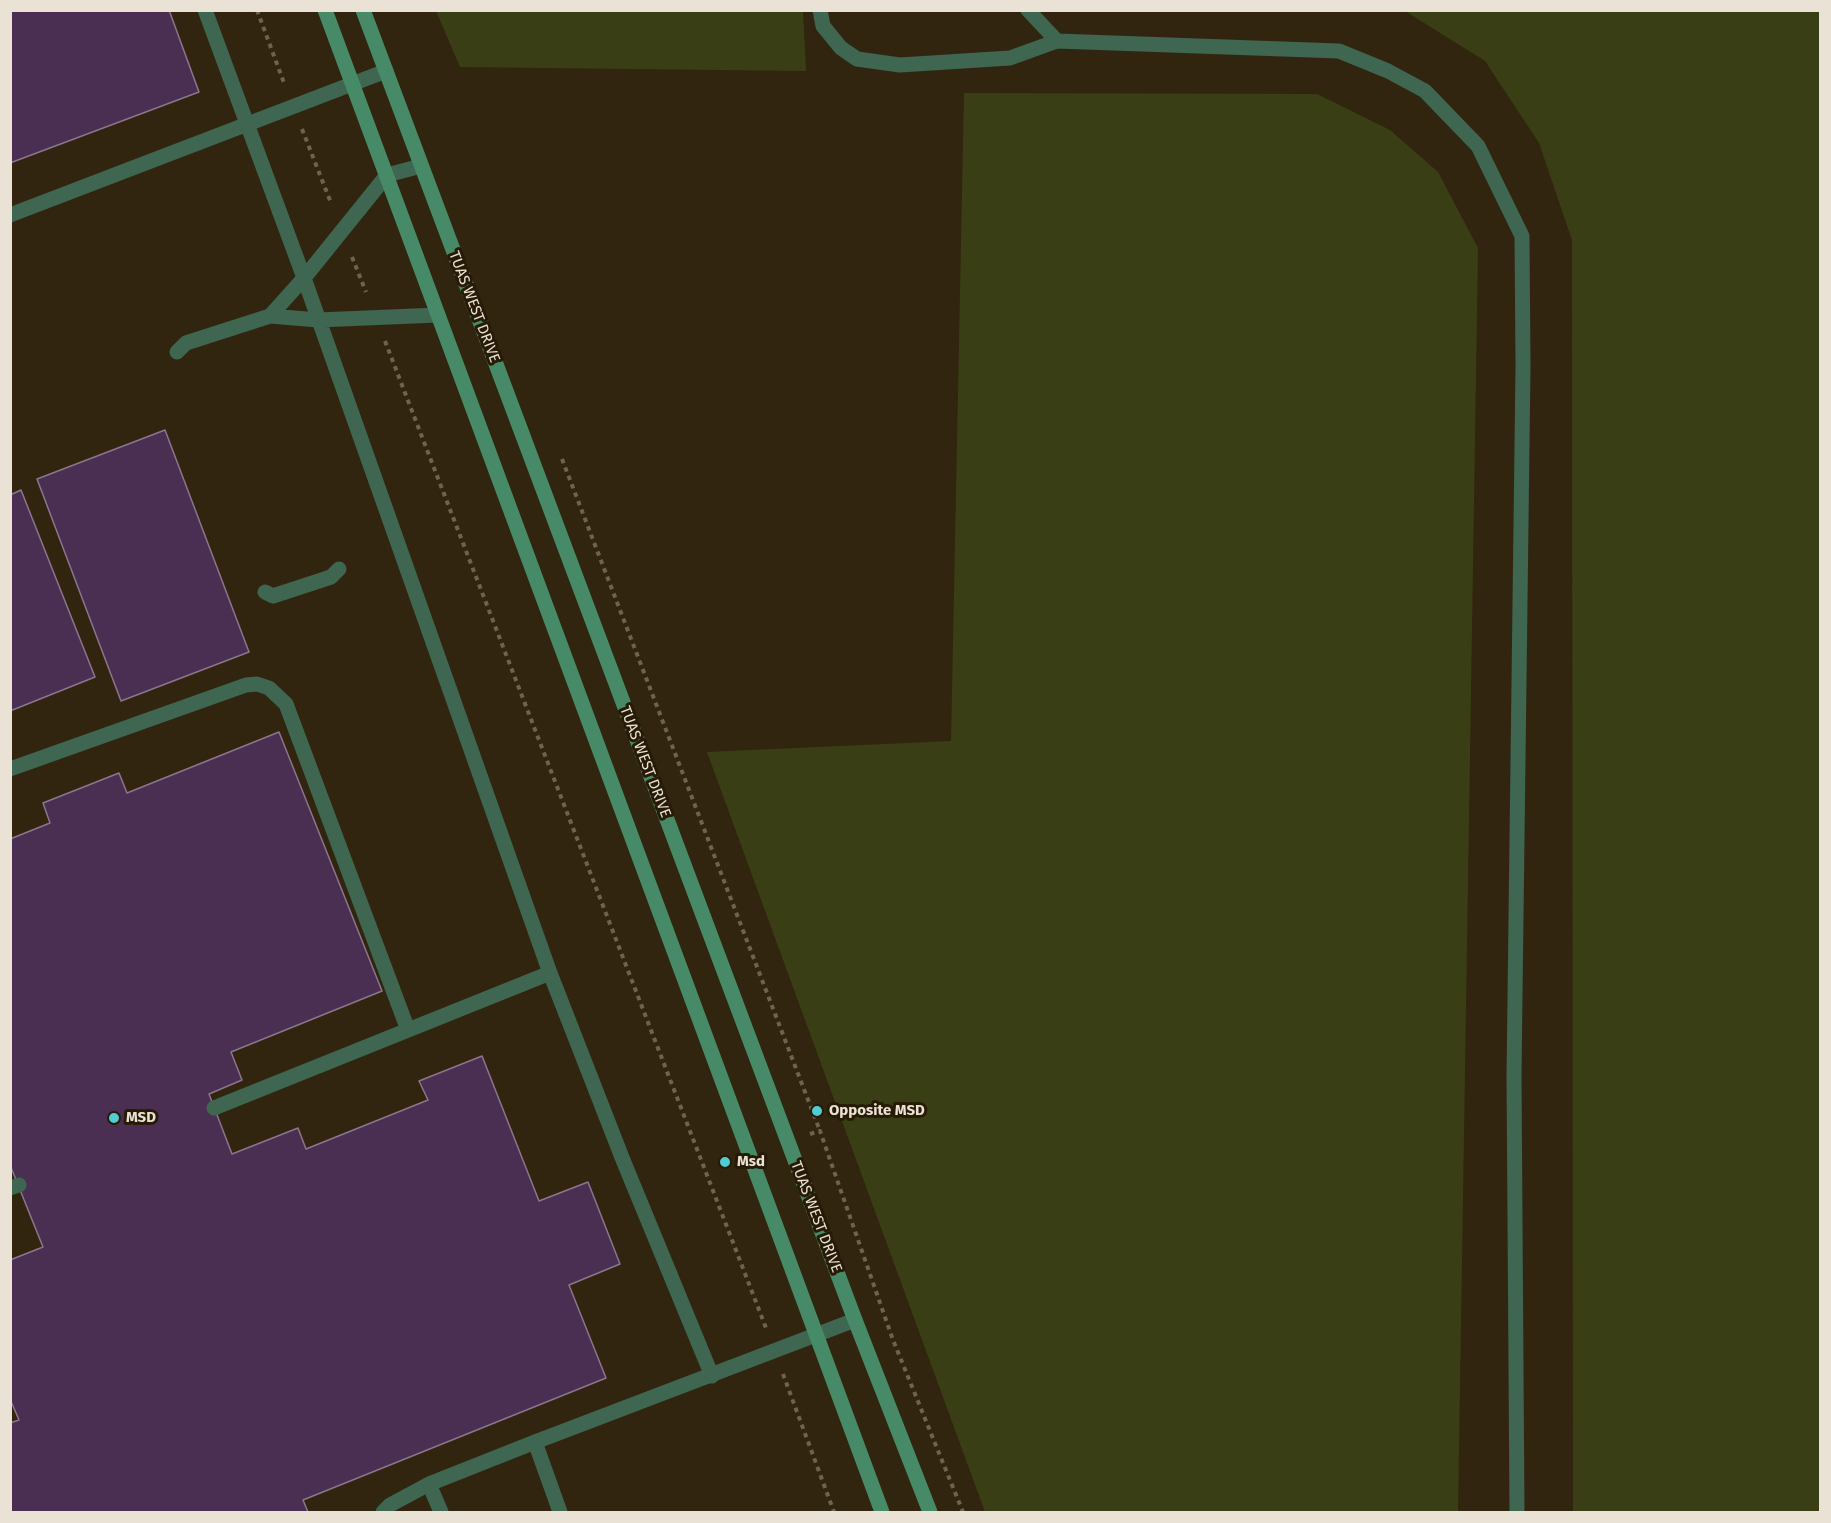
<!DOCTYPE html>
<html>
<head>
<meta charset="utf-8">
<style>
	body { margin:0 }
	#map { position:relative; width:1831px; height:1523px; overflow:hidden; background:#31250f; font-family:"Fira Sans",sans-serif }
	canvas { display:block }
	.frame { position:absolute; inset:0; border:12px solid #eae2d5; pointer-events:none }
</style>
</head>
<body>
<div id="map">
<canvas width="1831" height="1523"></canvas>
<div class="frame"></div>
</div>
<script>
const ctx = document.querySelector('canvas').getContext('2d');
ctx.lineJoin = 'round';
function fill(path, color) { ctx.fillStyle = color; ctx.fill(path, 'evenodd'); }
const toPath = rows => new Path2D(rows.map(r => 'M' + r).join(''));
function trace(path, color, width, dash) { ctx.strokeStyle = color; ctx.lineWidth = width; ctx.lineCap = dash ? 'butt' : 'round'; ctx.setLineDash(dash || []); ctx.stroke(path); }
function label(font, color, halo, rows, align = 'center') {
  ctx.font = font + ' "Fira Sans",sans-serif'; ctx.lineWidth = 6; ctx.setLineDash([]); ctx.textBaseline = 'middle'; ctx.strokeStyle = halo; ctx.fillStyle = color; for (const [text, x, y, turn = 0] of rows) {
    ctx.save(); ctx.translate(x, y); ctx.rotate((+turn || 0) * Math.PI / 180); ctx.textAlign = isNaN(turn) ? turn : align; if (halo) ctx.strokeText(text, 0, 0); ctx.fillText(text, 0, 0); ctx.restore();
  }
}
const green = toPath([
	[436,11,803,11,806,71,460,67],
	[1405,11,1820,11,1820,1512,1573,1512,1572,240,1539,143,1485,61],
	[964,93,1317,94,1390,130,1438,172,1478,248,1458,1512,985,1512,707,752,951,741]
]);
const building = toPath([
	[10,10,169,10,199,92,10,163,10,10],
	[165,430,249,652,121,701,37,479,165,430],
	[21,490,95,677,10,711,10,495,21,490],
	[279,732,382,991,231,1052,242,1080,209,1094,232,1154,298,1128,306,1149,428,1100,419,1081,482,1056,539,1201,588,1182,620,1264,569,1285,606,1378,303,1500,308,1512,10,1512,10,1423,19,1420,10,1399,10,1260,43,1247,10,1165,10,839,50,823,43,803,119,773,127,793,279,732]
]);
const path = toPath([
	[257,10,284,83],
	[302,129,331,203],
	[352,257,366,292],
	[385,341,766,1328],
	[562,459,820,1131],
	[810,1134,820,1131,893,1340,963,1512],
	[783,1374,834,1512]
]);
const service = toPath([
	[205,10,304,278,550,973,623,1160,712,1376],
	[820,10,823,26,841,48,857,59,900,65,1010,58,1057,41,1339,51,1388,71,1425,91,1478,146,1522,236,1523,366,1514,1075,1517,1512],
	[1028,10,1057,41],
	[10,215,386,71],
	[270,316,304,278,387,175,421,166],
	[177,352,186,343,270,316,318,320,438,315],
	[265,592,273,596,331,577,339,569],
	[10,769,246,685,257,684,269,688,286,704,408,1030],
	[214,1108,550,973],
	[10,1188,19,1185],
	[535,1442,560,1512],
	[429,1484,441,1512],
	[383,1512,390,1505,429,1484,535,1442,855,1320]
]);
const secondary = toPath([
	[325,10,882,1512],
	[363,10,855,1320,930,1512]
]);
const markers = [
	[817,1111,6,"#51ccd4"],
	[114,1118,6,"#51ccd4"],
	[725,1162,6,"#51ccd4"]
];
const streetNames = [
	["TUAS WEST DRIVE",474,307,69],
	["TUAS WEST DRIVE",645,762,69],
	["TUAS WEST DRIVE",816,1217,69]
];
const poiNames = [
	["Opposite MSD",829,1111],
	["MSD",126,1118],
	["Msd",737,1162]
];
fill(green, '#3a3e15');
fill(building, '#4b2f52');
trace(building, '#89778e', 1.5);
trace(path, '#6e6350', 4, [4.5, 4.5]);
trace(service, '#3e6650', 15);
trace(secondary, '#478a67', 15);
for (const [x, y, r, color] of markers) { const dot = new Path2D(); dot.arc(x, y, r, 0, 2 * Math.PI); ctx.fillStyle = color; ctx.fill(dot); trace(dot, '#271b05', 2); }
label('15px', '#eae2d5', '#271b05', streetNames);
label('bold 15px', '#eae2d5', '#271b05', poiNames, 'left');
</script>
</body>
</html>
